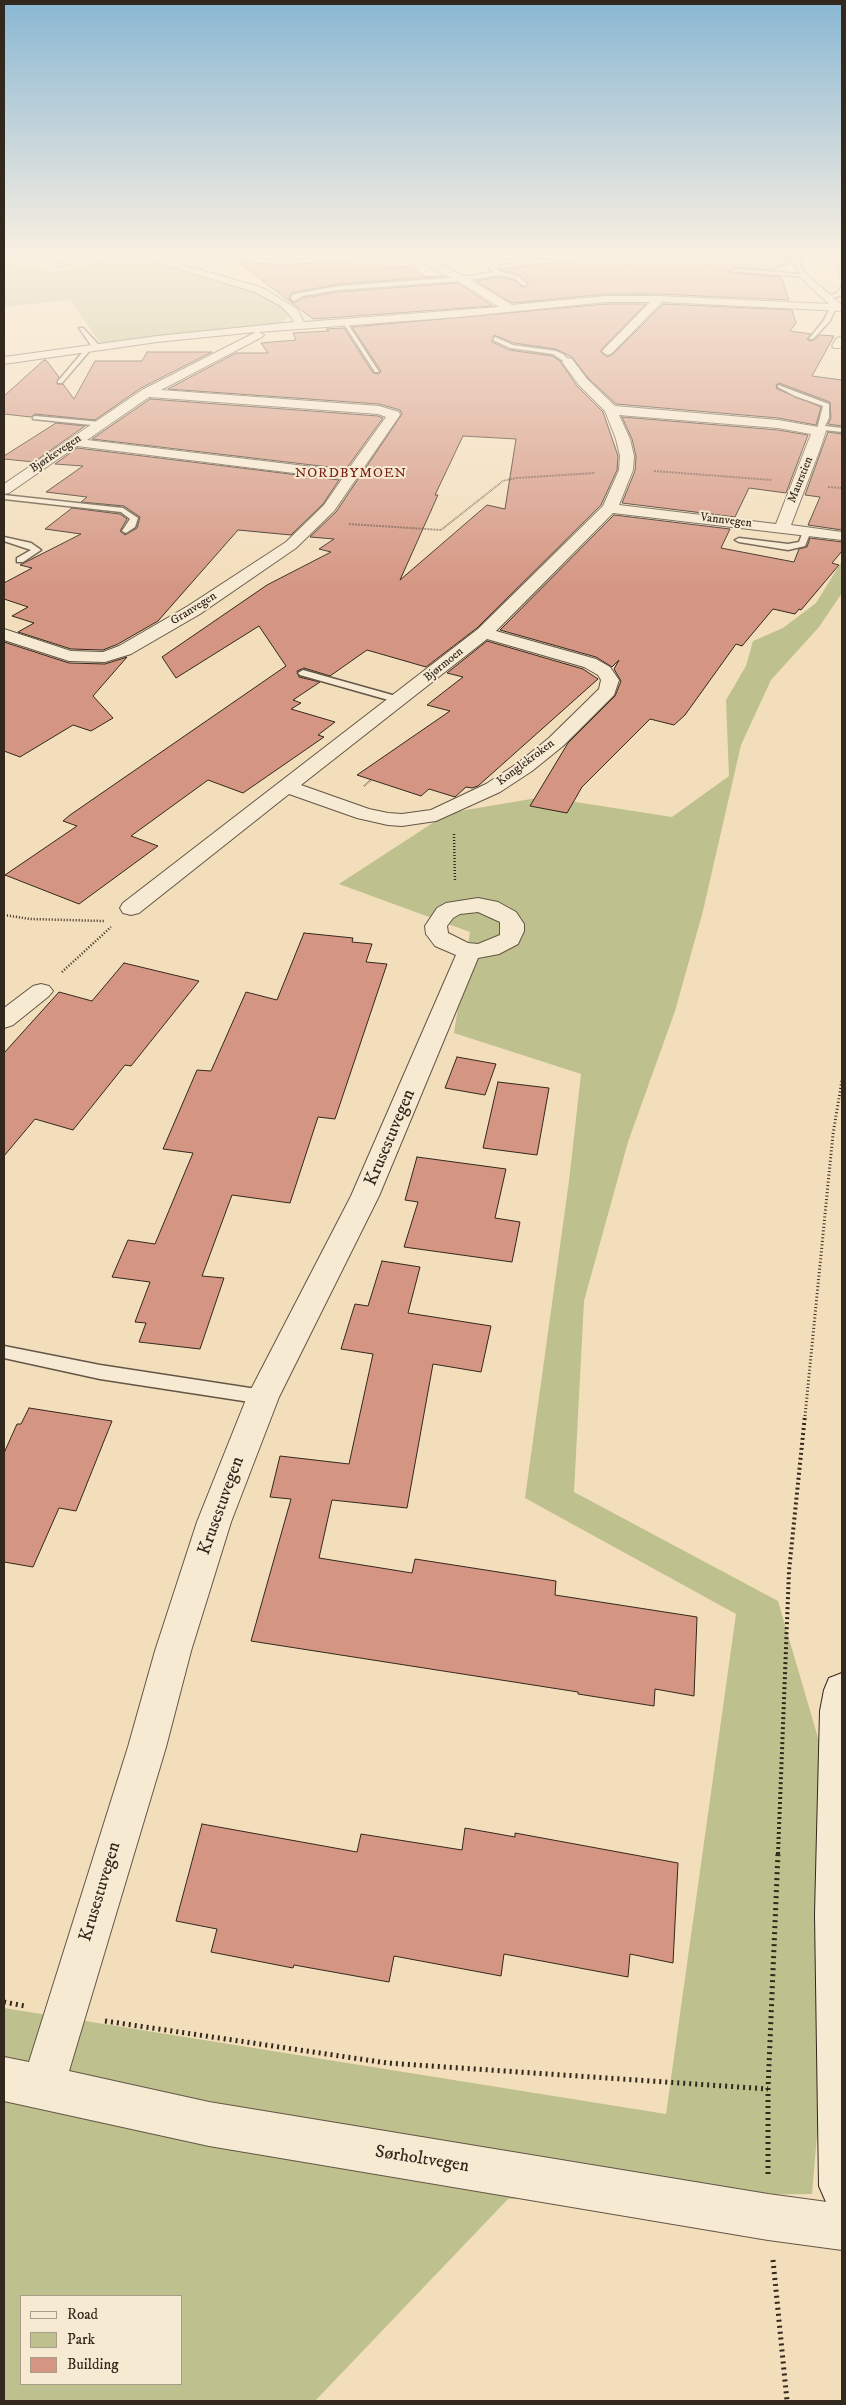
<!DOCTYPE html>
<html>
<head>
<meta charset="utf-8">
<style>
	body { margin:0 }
	#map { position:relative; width:846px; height:2405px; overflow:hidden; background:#f3debc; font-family:"IM FELL DW Pica",serif }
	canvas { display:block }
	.frame { position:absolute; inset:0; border:5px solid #33281d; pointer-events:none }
	.legend { position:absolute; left:20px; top:2295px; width:162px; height:90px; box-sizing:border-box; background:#f7ead3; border:1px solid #a99c8a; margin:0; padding:6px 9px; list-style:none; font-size:15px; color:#33281d }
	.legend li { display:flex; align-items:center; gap:10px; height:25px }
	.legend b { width:25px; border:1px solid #a99c8a }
</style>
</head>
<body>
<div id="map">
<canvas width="846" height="2405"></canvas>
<div class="frame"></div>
<ul class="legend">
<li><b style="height:6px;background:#f7ead3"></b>Road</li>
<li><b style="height:14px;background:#bec08e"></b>Park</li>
<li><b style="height:14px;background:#d49582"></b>Building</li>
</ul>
</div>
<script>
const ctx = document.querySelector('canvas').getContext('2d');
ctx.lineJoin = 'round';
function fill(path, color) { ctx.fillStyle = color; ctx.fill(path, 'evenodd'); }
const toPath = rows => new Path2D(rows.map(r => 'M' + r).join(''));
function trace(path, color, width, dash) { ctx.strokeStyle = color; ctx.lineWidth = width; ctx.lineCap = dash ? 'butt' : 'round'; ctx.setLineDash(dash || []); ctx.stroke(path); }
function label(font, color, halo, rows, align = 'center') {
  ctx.font = font + ' "IM FELL DW Pica",serif'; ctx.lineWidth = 4; ctx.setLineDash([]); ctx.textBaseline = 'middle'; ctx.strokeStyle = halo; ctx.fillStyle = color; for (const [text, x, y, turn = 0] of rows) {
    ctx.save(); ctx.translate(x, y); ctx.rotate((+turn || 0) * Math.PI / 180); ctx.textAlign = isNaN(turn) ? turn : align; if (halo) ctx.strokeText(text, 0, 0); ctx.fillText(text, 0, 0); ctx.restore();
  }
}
const green = toPath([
	[112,257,138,257,247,288,283,306,289,317,281,323,100,343,70,300,4,307,4,263,60,272],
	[647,294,645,297,518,305,508,302,596,295],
	[842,561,842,593,819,627,771,680,741,745,703,911,675,1011,628,1142,584,1301,574,1492,778,1601,842,1820,842,1844,812,2194,508,2199,315,2401,4,2401,4,2008,666,2114,736,1614,525,1498,569,1181,581,1074,454,1033,470,932,339,884,448,813,543,797,672,817,729,776,726,700,746,666,753,641,783,628,816,603],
	[21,2296,181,2296,181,2384,21,2384]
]);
const building = toPath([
	[596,257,791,257,792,262,772,270,733,267,728,271,730,273,781,277,789,300,659,294,606,294,512,303,476,281,499,277,513,280,524,288,529,284,519,275,500,269,596,257],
	[374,258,382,268,413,266,425,277,444,276,339,284,291,293,289,300,295,303,303,298,339,292,458,283,493,306,313,319,238,262,285,265,374,258],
	[606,304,646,304,601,350,601,352,607,357,613,354,663,304,792,310,796,323,790,331,811,334,807,339,809,341,814,340,820,335,834,336,812,376,842,380,842,426,828,424,831,418,830,402,779,383,776,385,777,389,821,407,816,425,778,418,616,404,588,378,572,357,556,349,514,343,494,335,492,342,509,350,552,356,560,361,577,386,603,412,618,456,617,470,601,505,477,628,426,667,367,650,330,676,304,668,297,671,299,677,320,682,293,700,301,703,291,709,335,722,318,735,324,737,243,793,208,780,131,836,158,846,79,904,5,875,77,826,63,821,70,815,286,666,259,626,176,678,162,657,267,585,331,552,319,549,334,539,310,537,336,512,402,414,400,410,379,404,168,389,236,353,268,353,261,343,296,340,293,333,329,331,326,329,344,328,373,373,379,374,381,371,352,327,606,304],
	[463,436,516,439,505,509,487,505,400,580,438,495,435,495,463,436],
	[147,352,212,352,141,388,95,420,35,414,31,417,4,414,4,396,44,360,46,360,59,377,57,384,63,384,74,399,95,361,142,361,147,352],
	[150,399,378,416,383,418,346,469,92,439,150,399],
	[622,417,778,430,808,435,786,493,749,488,735,517,622,503,635,471,636,456,632,439,622,417],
	[56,423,85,426,34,462,4,459,4,456,56,423],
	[828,432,842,434,842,530,808,525,820,497,805,495,828,432],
	[77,448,339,480,323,504,291,535,238,530,158,621,118,644,103,650,71,649,18,632,34,623,12,616,28,607,4,599,4,583,32,568,20,565,81,534,45,529,72,508,120,514,127,519,120,531,125,535,137,528,140,517,124,506,81,502,87,497,46,492,83,466,55,464,77,448],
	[614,515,730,529,721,548,794,562,799,549,807,547,810,538,842,542,842,551,832,563,839,565,801,610,799,609,795,614,773,609,742,646,736,644,685,715,674,725,650,719,582,787,567,813,530,806,568,743,615,696,621,681,614,669,619,660,612,667,596,657,500,630,614,515],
	[487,641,583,669,598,679,478,786,472,788,466,787,455,797,429,789,421,796,357,775,450,711,427,705,463,677,447,673,487,641],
	[4,642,69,663,105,664,127,657,93,696,113,718,91,731,73,725,20,757,4,751,4,642],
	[304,933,353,938,352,942,372,944,366,962,387,964,335,1119,318,1117,290,1203,232,1195,202,1276,224,1278,200,1349,139,1342,146,1323,135,1322,150,1282,112,1277,128,1240,155,1244,193,1153,163,1149,197,1070,211,1071,246,992,277,1000,304,933],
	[124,963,199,981,131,1066,125,1065,73,1130,35,1119,4,1156,4,1053,59,992,92,1001,124,963],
	[457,1057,496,1064,485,1095,445,1088,457,1057],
	[498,1082,549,1088,537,1155,483,1148,498,1082],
	[417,1157,506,1169,495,1218,520,1222,512,1262,404,1247,418,1202,405,1200,417,1157],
	[382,1261,420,1267,408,1313,491,1326,481,1372,433,1364,407,1508,332,1500,319,1558,412,1573,415,1559,556,1581,555,1595,697,1617,694,1696,655,1689,654,1706,578,1694,578,1692,251,1641,291,1499,270,1497,280,1456,349,1464,373,1354,341,1349,355,1304,368,1306,382,1261],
	[29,1408,112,1421,76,1511,59,1508,33,1567,4,1562,4,1453,17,1424,21,1424,29,1408],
	[202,1824,357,1852,361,1834,462,1850,465,1828,515,1837,515,1833,678,1863,673,1963,630,1954,628,1977,504,1954,501,1976,394,1956,389,1982,294,1965,293,1968,211,1952,217,1929,176,1921,202,1824]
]);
const pathFar5 = toPath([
	[627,257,628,265,637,276],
	[681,257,712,266],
	[556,258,569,262,581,278],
	[263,267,274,263,280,257]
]);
const pathFar4 = toPath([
	[654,471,772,480],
	[828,487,842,488],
	[349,524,441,530,503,481,516,478,595,473],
	[364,786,371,780]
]);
const pathFar3 = toPath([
	[454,834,455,882],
	[4,915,30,919,104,921],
	[62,972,111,927]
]);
const pathFar2 = toPath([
	[805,1416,833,1134,842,1080]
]);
const pathFar1 = toPath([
	[778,1854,789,1571,805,1415]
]);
const path = toPath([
	[4,2002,25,2006],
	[105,2021,387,2063,768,2089],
	[768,2174,768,2089,778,1853],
	[773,2260,787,2401]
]);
const lane = toPath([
	[79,257,88,257,62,266,59,264,79,257],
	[231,257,245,257,225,262,222,260,231,257],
	[524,257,538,257,502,264,496,268,501,272,518,276,527,284,524,286,514,278,499,275,462,281,339,290,302,296,294,301,291,299,292,295,299,293,339,286,462,277,494,272,489,268,498,262,524,257],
	[793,257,799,257,801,267,807,277,730,271,733,269,801,274,795,267,793,257],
	[818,257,842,257,842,278,839,276,839,260,818,257],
	[842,286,842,295,828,299,828,297,838,292,842,286],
	[831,306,836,307,830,321,813,339,809,339,824,320,831,306],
	[342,321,346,321,379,372,375,372,342,321],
	[79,328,83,328,97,343,97,348,93,348,79,328],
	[495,337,513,345,556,351,563,354,571,362,566,363,553,354,510,348,493,340,495,337],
	[87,347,92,348,62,383,58,383,58,381,87,347],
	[778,385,829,404,829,418,825,426,842,428,842,432,823,430,822,433,816,433,823,406,795,396,778,387,778,385],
	[35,416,101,422,105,424,101,426,33,419,33,417,35,416],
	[4,495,123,508,138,518,135,527,126,533,122,531,130,519,121,512,4,499,4,495],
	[804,529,811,531,805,546,788,550,739,542,735,540,739,538,788,544,799,542,804,529],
	[4,537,31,543,41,550,23,562,17,562,17,558,31,550,4,541,4,537],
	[303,670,403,698,404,700,399,703,300,675,298,673,303,670],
	[4,1346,100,1365,263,1390,269,1392,271,1397,269,1402,263,1404,100,1379,4,1358,4,1346]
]);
const street = toPath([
	[139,257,156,257,263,288,297,309,304,322,499,307,458,281,409,257,423,257,431,261,453,257,477,257,441,265,466,277,512,305,606,296,659,296,829,304,801,278,800,276,805,273,842,305,842,311,662,302,612,353,608,355,604,353,602,351,604,349,650,302,606,302,459,317,259,332,264,335,262,337,161,390,379,406,399,412,400,415,334,511,296,548,200,614,131,654,105,662,69,661,4,640,4,629,71,651,103,652,119,646,188,606,286,542,324,505,342,479,77,446,9,493,4,494,4,484,142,390,256,332,157,342,4,364,4,357,157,336,294,322,288,313,279,305,255,292,139,257],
	[149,397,378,414,386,417,347,471,87,440,149,397],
	[842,336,842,348,834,348,832,346,836,339,842,336],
	[568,358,572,359,587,379,615,406,778,420,824,428,826,431,819,452,791,525,842,532,842,540,613,513,496,631,596,659,610,667,619,680,614,695,563,746,532,771,500,792,436,821,402,826,388,825,357,818,289,794,139,913,131,915,123,913,120,908,123,903,478,629,603,506,619,470,620,456,616,439,605,411,579,385,562,362,568,358],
	[619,415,778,428,811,434,776,524,619,505,633,470,634,456,630,439,619,415],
	[487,639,584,667,598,675,601,680,599,689,549,738,518,763,486,784,431,810,402,814,388,813,369,809,301,785,487,639],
	[478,898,498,902,516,912,524,924,524,931,518,944,499,954,478,958,379,1196,279,1397,231,1522,191,1651,166,1747,69,2071,209,2102,768,2194,842,2204,842,2250,768,2240,209,2146,4,2101,4,2057,29,2062,128,1747,155,1651,197,1522,247,1397,351,1196,456,955,435,946,426,934,425,926,437,908,446,903,478,898],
	[478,912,500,922,500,935,478,944,468,943,448,933,447,926,453,918,460,914,478,912],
	[41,984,49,986,53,991,49,996,13,1025,4,1028,4,1008,33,986,41,984]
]);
const secondary = toPath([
	[842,1673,842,2209,826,2202,819,2186,815,1914,820,1711,824,1690,829,1678,842,1673]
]);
const farStreetnames = [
	["Bjørkevegen",56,454,-34],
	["Maurstien",801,480,-68],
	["Vannvegen",726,521,7],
	["Granvegen",194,609,-32],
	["Bjørmoen",444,665,-39],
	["Konglekroken",526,763,-37]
];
const farNeighbourhoodnames = [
	["NORDBYMOEN",351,474]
];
const nearStreetnames = [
	["Krusestuvegen",391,1138,-67],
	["Krusestuvegen",222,1506,-70],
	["Krusestuvegen",101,1892,-73],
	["Sørholtvegen",422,2160,9]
];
fill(green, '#bec08e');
fill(building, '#d49582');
trace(building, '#33281d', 1);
trace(lane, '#635645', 3);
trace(street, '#635645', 2);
trace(secondary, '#33281d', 2);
trace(pathFar5, '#33281d', 1, [0.5, 1]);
trace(pathFar4, '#33281d', 2, [0.5, 1]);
trace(pathFar3, '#33281d', 2.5, [1, 2]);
trace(pathFar2, '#33281d', 3, [1, 2.5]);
trace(pathFar1, '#33281d', 4, [2, 3]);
trace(path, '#33281d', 5, [2, 4]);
fill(lane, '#f7ead3');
fill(street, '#f7ead3');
fill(secondary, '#f7ead3');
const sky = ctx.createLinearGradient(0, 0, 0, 594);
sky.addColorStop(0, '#89b7d3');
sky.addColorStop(0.43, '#faf0e1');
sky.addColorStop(1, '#faf0e100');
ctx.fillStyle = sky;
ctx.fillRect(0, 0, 846, 594);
label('12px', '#33281d', '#f7ead3', farStreetnames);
ctx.letterSpacing = '1px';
label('14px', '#7a1f14', '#f7ead3', farNeighbourhoodnames);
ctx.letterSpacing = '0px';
label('18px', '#33281d', '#f7ead3', nearStreetnames);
</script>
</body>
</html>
